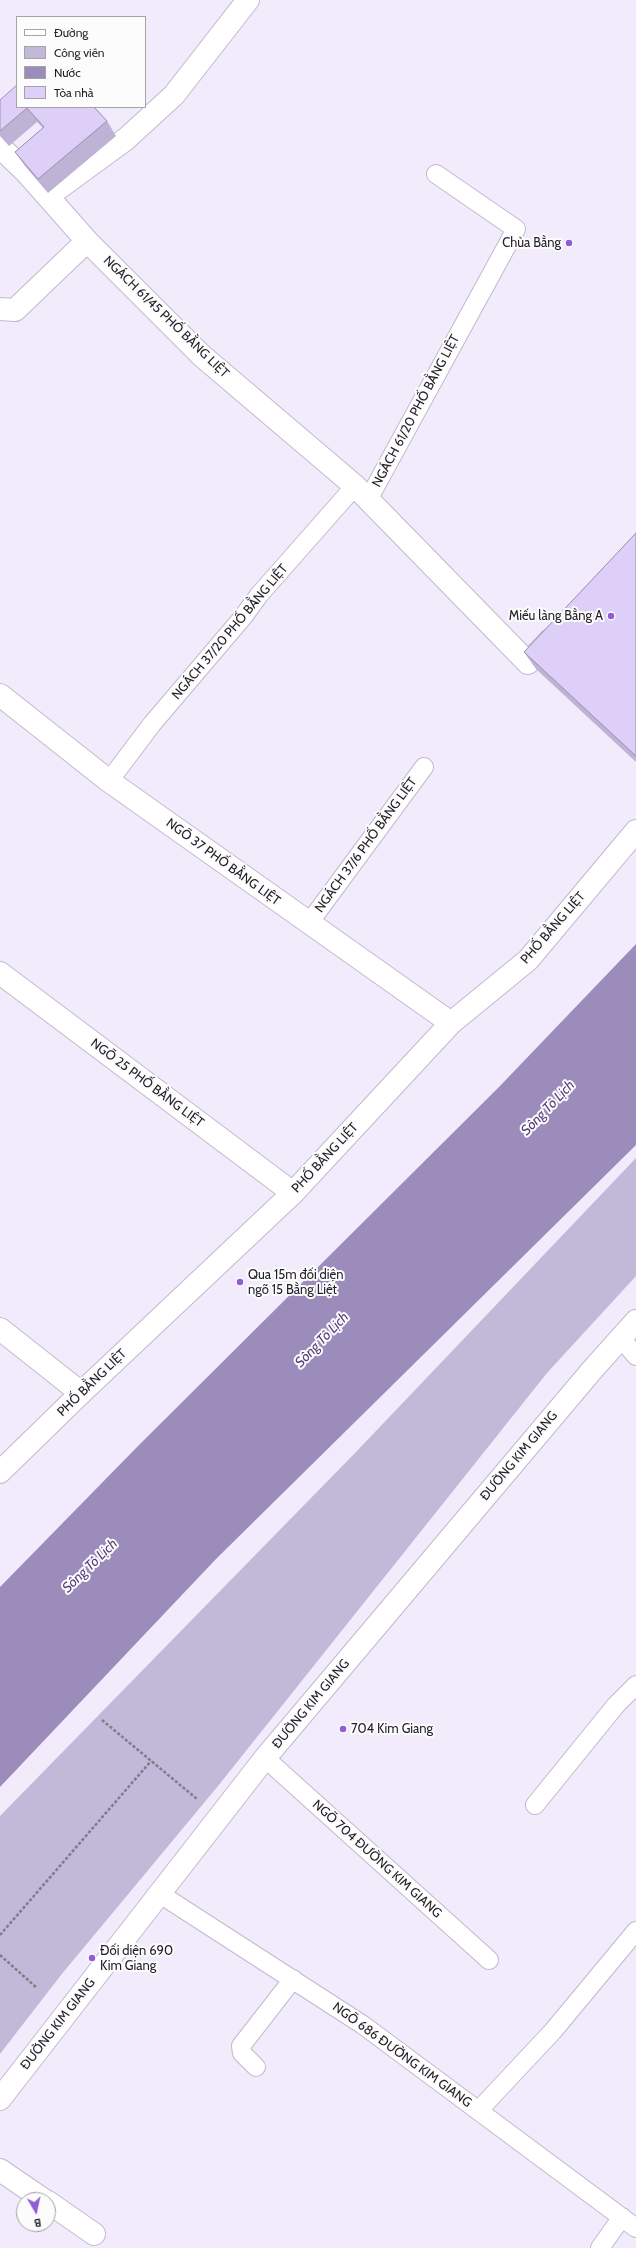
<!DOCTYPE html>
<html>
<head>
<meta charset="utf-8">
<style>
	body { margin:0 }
	#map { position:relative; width:636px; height:2248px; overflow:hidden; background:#f1ebfc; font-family:Cabin,sans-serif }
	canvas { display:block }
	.legend { position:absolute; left:16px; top:16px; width:130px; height:92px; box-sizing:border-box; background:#fcfcfc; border:1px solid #a4a4a7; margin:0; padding:5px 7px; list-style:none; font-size:12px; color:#211f27 }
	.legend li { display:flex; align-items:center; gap:8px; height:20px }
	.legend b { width:20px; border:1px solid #a4a4a7 }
	.north { position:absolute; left:16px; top:2192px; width:40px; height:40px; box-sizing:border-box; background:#fcfcfc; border:1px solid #a4a4a7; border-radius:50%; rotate:171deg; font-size:11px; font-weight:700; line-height:16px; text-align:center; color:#211f27 }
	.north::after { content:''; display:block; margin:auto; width:14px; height:18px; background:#8f5dd6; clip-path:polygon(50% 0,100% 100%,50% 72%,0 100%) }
</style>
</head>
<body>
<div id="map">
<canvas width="636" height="2248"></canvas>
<ul class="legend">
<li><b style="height:5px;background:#fff"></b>Đường</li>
<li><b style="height:11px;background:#c2b8d7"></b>Công viên</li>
<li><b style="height:11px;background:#9c8cbb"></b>Nước</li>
<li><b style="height:11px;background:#ddcff8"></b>Tòa nhà</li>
</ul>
<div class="north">B</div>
</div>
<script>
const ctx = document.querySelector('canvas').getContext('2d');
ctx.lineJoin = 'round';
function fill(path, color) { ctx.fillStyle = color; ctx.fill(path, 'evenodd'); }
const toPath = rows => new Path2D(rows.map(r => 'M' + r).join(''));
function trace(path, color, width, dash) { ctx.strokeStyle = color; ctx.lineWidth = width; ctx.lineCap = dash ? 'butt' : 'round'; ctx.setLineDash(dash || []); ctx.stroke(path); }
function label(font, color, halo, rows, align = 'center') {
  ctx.font = font + ' Cabin,sans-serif'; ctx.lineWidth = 4; ctx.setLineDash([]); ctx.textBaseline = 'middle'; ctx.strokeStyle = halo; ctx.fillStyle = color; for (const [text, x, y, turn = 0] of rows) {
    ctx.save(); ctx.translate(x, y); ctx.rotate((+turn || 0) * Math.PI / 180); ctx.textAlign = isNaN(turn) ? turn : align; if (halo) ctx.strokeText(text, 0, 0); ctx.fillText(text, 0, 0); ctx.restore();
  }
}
const green = toPath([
	[636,1158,636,1276,547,1373,218,1786,61,1975,0,2054,0,1816,355,1453]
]);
const water = toPath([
	[636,944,636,1145,216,1559,0,1787,0,1587,139,1445,498,1088]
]);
const path = toPath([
	[102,1720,197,1799],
	[0,1935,151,1761],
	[0,1955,37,1988]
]);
const lane = toPath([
	[368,500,516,229,436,174],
	[109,781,152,724,243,617,259,595,355,486],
	[309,923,424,767],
	[620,1337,636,1356],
	[265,1758,489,1960],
	[535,1805,616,1705,636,1685],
	[160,1894,363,2025,636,2228],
	[256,2067,242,2053,241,2046,293,1979],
	[479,2110,553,2031,636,1931],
	[600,2248,622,2217]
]);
const street = toPath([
	[0,147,26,172,87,241,201,355,355,486,528,663,550,640],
	[48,196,126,139,174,95,248,0],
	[0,309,15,310,87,241],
	[0,695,109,781,451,1023],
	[0,973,293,1193],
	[0,1329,81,1393],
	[0,2170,44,2200],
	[48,2202,94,2234]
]);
const secondary = toPath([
	[0,1472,81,1393,293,1193,451,1023,528,960,636,831],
	[0,2099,265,1758,593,1369,636,1321]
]);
const wall = toPath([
	[0,100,94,107,107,121,116,136,48,193,25,166,15,152,43,128,37,122,9,146,0,136],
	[636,533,636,762,536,669,524,652]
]);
const building = toPath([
	[17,85,17,107,94,107,107,121,38,179,15,152,44,127,27,108,0,131,0,100,17,85],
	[636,533,636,756,524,652,636,533]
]);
const markers = [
	[569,243,4,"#8f5dd6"],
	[611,616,4,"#8f5dd6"],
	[240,1282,4,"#8f5dd6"],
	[343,1729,4,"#8f5dd6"],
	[92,1958,4,"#8f5dd6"]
];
const poiNames = [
	["Chùa Bằng",561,243,"right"],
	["Miếu làng Bằng A",603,616,"right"],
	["Qua 15m đối diện",248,1275],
	["ngõ 15 Bằng Liệt",248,1290],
	["704 Kim Giang",351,1729],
	["Đối diện 690",100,1951],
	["Kim Giang",100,1966]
];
const streetNames = [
	["NGÁCH 61/45 PHỐ BẰNG LIỆT",166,317,44],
	["NGÁCH 61/20 PHỐ BẰNG LIỆT",416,411,-62],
	["NGÁCH 37/20 PHỐ BẰNG LIỆT",230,632,-50],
	["NGÁCH 37/6 PHỐ BẰNG LIỆT",366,845,-54],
	["NGÕ 37 PHỐ BẰNG LIỆT",223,862,36],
	["PHỐ BẰNG LIỆT",553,928,-49],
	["NGÕ 25 PHỐ BẰNG LIỆT",147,1083,37],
	["PHỐ BẰNG LIỆT",325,1158,-47],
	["PHỐ BẰNG LIỆT",92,1383,-44],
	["ĐƯỜNG KIM GIANG",519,1456,-50],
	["ĐƯỜNG KIM GIANG",311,1704,-50],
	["NGÕ 704 ĐƯỜNG KIM GIANG",377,1859,42],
	["ĐƯỜNG KIM GIANG",58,2024,-52],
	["NGÕ 686 ĐƯỜNG KIM GIANG",402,2055,36]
];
const waterNames = [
	["Sông Tô Lịch",548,1108,-46],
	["Sông Tô Lịch",322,1340,-46],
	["Sông Tô Lịch",90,1566,-44]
];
fill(green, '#c2b8d7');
fill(water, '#9c8cbb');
trace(lane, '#c0bace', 20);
trace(street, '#c0bace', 24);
trace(secondary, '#c0bace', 24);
trace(path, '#7f7c88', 2.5, [3, 2]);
trace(lane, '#fff', 18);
trace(street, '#fff', 22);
trace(secondary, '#fff', 22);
fill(wall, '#beb2d5');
fill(building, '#ddcff8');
trace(building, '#9b91ae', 1);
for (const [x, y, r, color] of markers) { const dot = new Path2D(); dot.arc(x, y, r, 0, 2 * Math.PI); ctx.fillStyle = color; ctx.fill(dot); trace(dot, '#fcfcfc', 1.5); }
label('13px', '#211f27', '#fcfcfc', poiNames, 'left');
label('13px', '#211f27', '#fcfcfc', streetNames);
label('italic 14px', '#563e7b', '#fcfcfc', waterNames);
</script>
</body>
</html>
